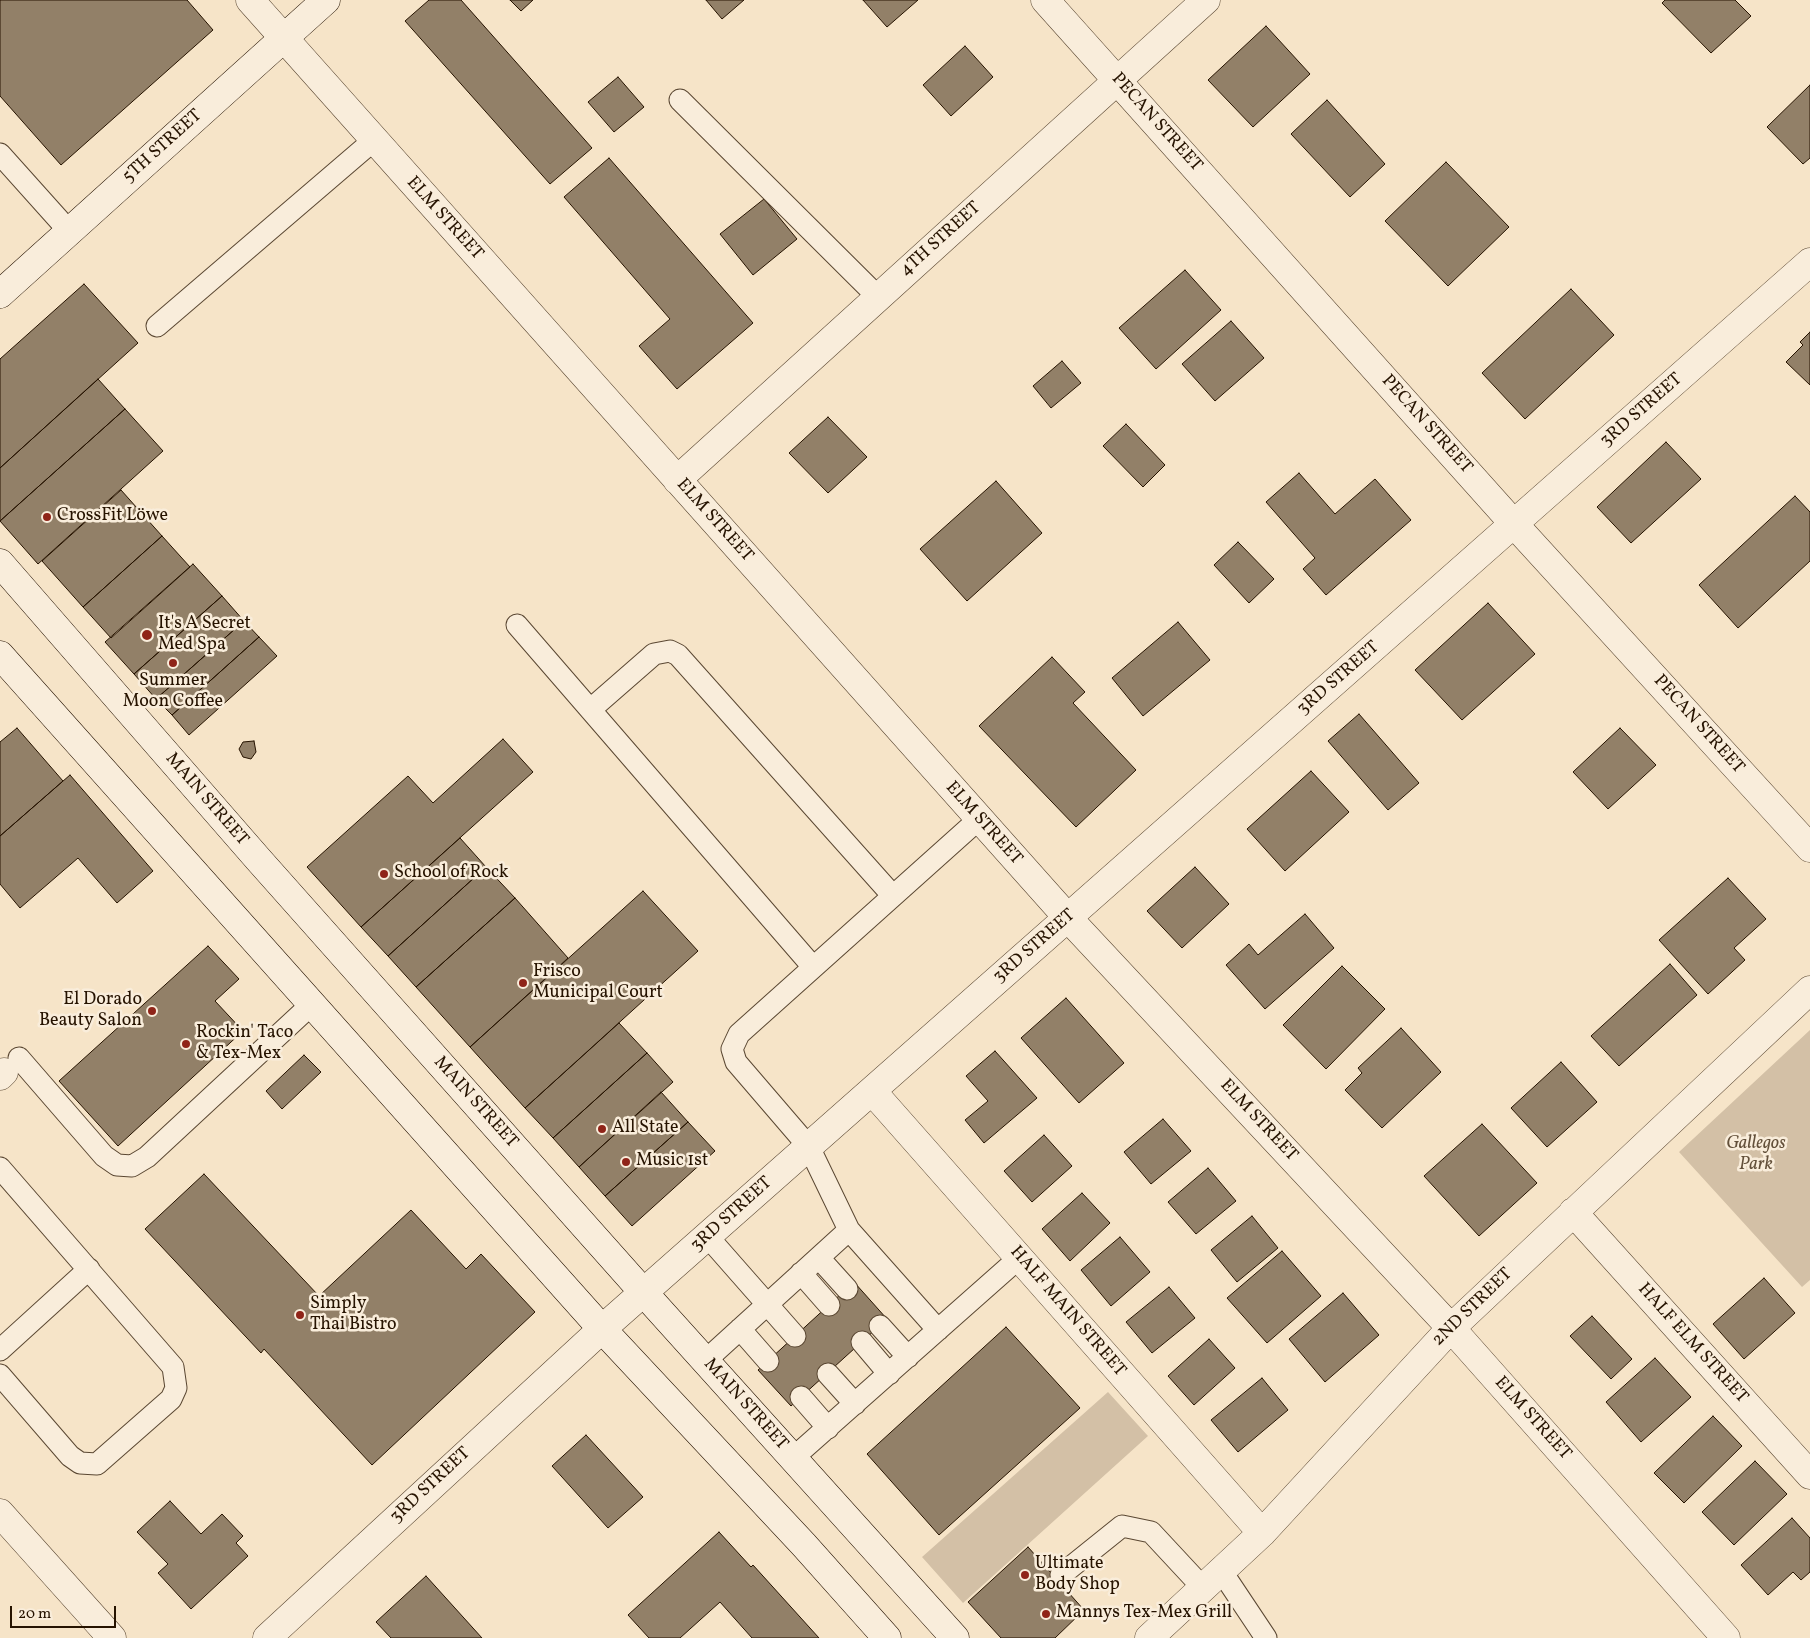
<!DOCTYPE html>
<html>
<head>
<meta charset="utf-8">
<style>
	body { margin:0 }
	#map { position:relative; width:1810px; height:1638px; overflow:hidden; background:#f6e4c8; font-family:Vollkorn,serif }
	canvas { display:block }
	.scale { position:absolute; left:10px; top:1606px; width:106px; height:22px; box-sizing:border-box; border:2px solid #261300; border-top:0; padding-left:6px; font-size:15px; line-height:18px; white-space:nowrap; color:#261300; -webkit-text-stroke:4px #f9eddb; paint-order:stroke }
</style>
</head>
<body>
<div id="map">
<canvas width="1810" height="1638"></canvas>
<div class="scale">20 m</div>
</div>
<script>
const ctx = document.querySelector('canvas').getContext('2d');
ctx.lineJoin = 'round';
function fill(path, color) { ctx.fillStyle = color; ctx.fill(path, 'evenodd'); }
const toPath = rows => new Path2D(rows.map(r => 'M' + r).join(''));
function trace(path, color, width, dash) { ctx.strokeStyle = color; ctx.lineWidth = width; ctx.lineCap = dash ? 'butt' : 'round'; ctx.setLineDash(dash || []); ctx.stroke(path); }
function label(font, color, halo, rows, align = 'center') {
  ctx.font = font + ' Vollkorn,serif'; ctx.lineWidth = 5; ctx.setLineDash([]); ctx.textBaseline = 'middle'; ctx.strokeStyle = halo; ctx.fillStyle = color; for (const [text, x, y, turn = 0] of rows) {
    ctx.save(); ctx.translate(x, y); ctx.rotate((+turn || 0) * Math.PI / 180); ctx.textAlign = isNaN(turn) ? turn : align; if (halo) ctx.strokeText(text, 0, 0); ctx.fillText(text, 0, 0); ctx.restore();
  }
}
const green = toPath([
	[1810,1030,1810,1280,1802,1287,1679,1152],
	[1108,1392,1148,1436,963,1603,922,1557]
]);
const building = toPath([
	[0,0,187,0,213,30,61,165,0,96,0,0],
	[429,0,461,0,592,148,550,184,405,21,429,0],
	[510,0,533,0,521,11,510,0],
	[706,0,744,0,722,19,706,0],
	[863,0,918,0,887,27,863,0],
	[1665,0,1735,0,1751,16,1711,53,1662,3,1665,0],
	[1266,26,1310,74,1253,127,1208,80,1266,26],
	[965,46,993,77,951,116,923,85,965,46],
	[618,77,644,107,614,132,588,102,618,77],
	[1810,85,1810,158,1803,164,1767,127,1810,85],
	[1327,100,1385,164,1350,197,1291,134,1327,100],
	[609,158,753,323,677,389,639,346,670,319,564,197,609,158],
	[1446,162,1509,227,1448,286,1385,221,1446,162],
	[764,199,797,239,753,275,720,234,764,199],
	[1185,270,1221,310,1156,369,1119,328,1185,270],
	[84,284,138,343,0,468,0,359,84,284],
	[1571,289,1614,335,1525,419,1482,373,1571,289],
	[1231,321,1264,358,1215,401,1182,364,1231,321],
	[1810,332,1810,385,1786,362,1803,345,1800,342,1810,332],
	[1062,361,1081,383,1051,408,1033,386,1062,361],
	[98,379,125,409,0,521,0,468,98,379],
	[125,409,163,451,38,564,0,521,125,409],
	[828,417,867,457,828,493,789,453,828,417],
	[1126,424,1165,465,1143,487,1103,446,1126,424],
	[1666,442,1701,479,1631,543,1597,507,1666,442],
	[1299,473,1335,514,1375,479,1411,520,1326,595,1303,569,1315,558,1266,502,1299,473],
	[996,481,1042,533,967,601,920,549,996,481],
	[121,490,162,536,83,607,42,561,121,490],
	[1795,496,1810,512,1810,561,1738,628,1699,585,1795,496],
	[162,536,190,567,111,638,83,607,162,536],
	[1238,542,1274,579,1249,603,1214,565,1238,542],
	[193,564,222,596,134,674,105,642,193,564],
	[222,596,244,621,156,699,134,674,222,596],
	[1488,603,1535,654,1462,720,1415,670,1488,603],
	[244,621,259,637,172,715,156,699,244,621],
	[1178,622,1210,660,1143,716,1112,678,1178,622],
	[259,637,277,656,189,735,172,715,259,637],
	[1052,657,1085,692,1073,703,1136,770,1076,827,979,726,1052,657],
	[1359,714,1419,783,1388,810,1328,741,1359,714],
	[17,728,63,781,0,836,0,742,17,728],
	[1620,728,1656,765,1608,809,1573,772,1620,728],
	[503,739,533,772,361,927,307,867,408,776,433,803,503,739],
	[254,741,256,752,251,759,243,757,239,749,243,742,254,741],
	[1311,771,1349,812,1285,871,1247,829,1311,771],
	[70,775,153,871,117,903,78,858,20,908,0,884,0,836,70,775],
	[460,838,486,867,388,956,361,927,460,838],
	[486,867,515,898,416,987,388,956,486,867],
	[1195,867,1229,904,1182,948,1147,911,1195,867],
	[1728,878,1766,919,1734,948,1745,960,1708,994,1659,940,1728,878],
	[643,891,698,951,525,1108,470,1047,643,891],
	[515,898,568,958,470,1047,416,987,515,898],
	[1305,914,1334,948,1265,1009,1226,965,1249,944,1258,955,1305,914],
	[208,946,239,979,215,1001,243,1031,118,1146,59,1081,208,946],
	[1670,964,1697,995,1619,1066,1591,1036,1670,964],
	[1342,966,1385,1009,1326,1069,1283,1025,1342,966],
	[1066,998,1124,1063,1079,1103,1021,1038,1066,998],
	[619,1023,647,1053,553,1138,525,1108,619,1023],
	[1401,1028,1441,1072,1382,1128,1345,1090,1362,1073,1358,1068,1401,1028],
	[995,1051,1037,1098,984,1143,965,1120,988,1101,966,1076,995,1051],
	[647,1053,673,1082,579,1167,553,1138,647,1053],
	[304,1055,321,1072,282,1109,266,1091,304,1055],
	[1561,1062,1597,1102,1547,1147,1511,1108,1561,1062],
	[661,1092,688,1122,605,1196,579,1167,661,1092],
	[1163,1119,1191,1151,1151,1184,1124,1152,1163,1119],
	[688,1122,715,1151,632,1226,605,1196,688,1122],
	[1482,1124,1537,1183,1479,1236,1424,1176,1482,1124],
	[1044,1135,1072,1166,1032,1202,1004,1171,1044,1135],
	[1208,1168,1236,1201,1196,1234,1168,1202,1208,1168],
	[204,1174,319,1296,411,1210,466,1269,481,1254,535,1312,372,1465,264,1349,261,1353,145,1229,204,1174],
	[1082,1193,1110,1223,1070,1261,1042,1229,1082,1193],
	[1252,1216,1278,1248,1237,1282,1211,1250,1252,1216],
	[1120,1237,1150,1272,1111,1306,1081,1270,1120,1237],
	[1282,1251,1321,1296,1267,1343,1227,1298,1282,1251],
	[1764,1278,1795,1313,1744,1359,1713,1324,1764,1278],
	[854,1282,887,1319,791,1406,758,1370,854,1282],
	[1169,1287,1195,1318,1152,1353,1126,1322,1169,1287],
	[1343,1293,1379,1335,1325,1382,1289,1339,1343,1293],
	[1592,1316,1632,1359,1611,1379,1570,1336,1592,1316],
	[1006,1327,1080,1408,939,1535,867,1454,1006,1327],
	[1209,1339,1235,1368,1194,1405,1168,1376,1209,1339],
	[1655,1358,1691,1397,1641,1442,1606,1402,1655,1358],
	[1262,1378,1288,1410,1238,1452,1211,1420,1262,1378],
	[1713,1416,1742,1446,1684,1503,1654,1473,1713,1416],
	[586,1435,643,1497,608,1528,552,1466,586,1435],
	[1755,1461,1787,1494,1734,1545,1702,1512,1755,1461],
	[170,1501,201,1534,222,1514,243,1536,236,1543,248,1556,191,1609,158,1573,168,1564,137,1532,170,1501],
	[1792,1518,1810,1538,1810,1572,1801,1580,1793,1572,1768,1595,1741,1565,1792,1518],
	[719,1532,751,1567,753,1565,819,1638,752,1638,720,1602,680,1638,649,1638,628,1615,719,1532],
	[1028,1547,1084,1610,1055,1638,1001,1638,968,1602,1028,1547],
	[426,1576,482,1638,391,1638,376,1622,426,1576]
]);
const service = toPath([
	[680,100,878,297],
	[0,154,69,231],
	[157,326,374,140],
	[517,625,813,967],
	[591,709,654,654,670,651,678,655,893,896],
	[19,1058,104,1156,117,1165,132,1166,147,1157,312,1004],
	[0,1168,173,1367,176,1388,171,1399,97,1464,80,1463,70,1456,0,1375],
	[849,1230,809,1147,736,1062,732,1049,739,1034,979,819],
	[708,1237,795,1336],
	[819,1258,847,1289],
	[801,1273,829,1305],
	[880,1326,908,1357],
	[740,1329,768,1361],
	[862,1342,889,1374],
	[0,1350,89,1269],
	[705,1361,849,1230,938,1330],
	[828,1374,855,1404],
	[801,1397,828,1428],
	[793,1458,1019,1258],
	[1222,1572,1266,1638],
	[1061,1575,1122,1526,1151,1532,1204,1589]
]);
const minor = toPath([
	[250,0,1068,918,1451,1328,1726,1638],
	[1045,0,1514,524,1810,848],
	[677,480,1206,0],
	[0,1076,4,1072],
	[872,1091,1262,1533],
	[1573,1212,1810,1475],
	[0,1513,112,1638],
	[267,1638,602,1329,1810,262],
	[1149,1638,1262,1533,1451,1328,1810,990]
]);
const secondary = toPath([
	[0,294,326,0],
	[0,563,258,859,644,1293,955,1638],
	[0,655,602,1329,804,1545,887,1638]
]);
const markers = [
	[47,517,5,"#8f2418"],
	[147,635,6,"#8f2418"],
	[173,663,5,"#8f2418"],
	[384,874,5,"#8f2418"],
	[523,983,5,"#8f2418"],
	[152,1011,5,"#8f2418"],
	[186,1044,5,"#8f2418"],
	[602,1129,5,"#8f2418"],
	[626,1162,5,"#8f2418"],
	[300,1315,5,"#8f2418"],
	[1025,1575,5,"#8f2418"],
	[1046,1614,5,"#8f2418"]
];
const streetNames = [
	["PECAN STREET",1156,123,48],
	["5TH STREET",163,147,-42],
	["ELM STREET",444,219,48],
	["4TH STREET",941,240,-42],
	["3RD STREET",1642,411,-41],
	["PECAN STREET",1426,425,48],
	["ELM STREET",714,521,48],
	["3RD STREET",1339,679,-41],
	["PECAN STREET",1698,725,48],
	["MAIN STREET",206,800,49],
	["ELM STREET",983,824,48],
	["3RD STREET",1035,947,-41],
	["MAIN STREET",475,1103,48],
	["ELM STREET",1258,1121,47],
	["3RD STREET",732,1215,-42],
	["2ND STREET",1473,1308,-44],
	["HALF MAIN STREET",1067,1312,49],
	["HALF ELM STREET",1692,1344,48],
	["MAIN STREET",745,1405,48],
	["ELM STREET",1532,1419,48],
	["3RD STREET",431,1486,-43]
];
const poiNames = [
	["CrossFit Löwe",57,517],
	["It's A Secret",158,625],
	["Med Spa",158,646],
	["Summer",173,682,"center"],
	["Moon Coffee",173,703,"center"],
	["School of Rock",394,874],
	["Frisco",533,973],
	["Municipal Court",533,994],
	["El Dorado",142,1001,"right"],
	["Beauty Salon",142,1022,"right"],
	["Rockin' Taco",196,1034],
	["& Tex-Mex",196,1055],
	["All State",612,1129],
	["Music 1st",636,1162],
	["Simply",310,1305],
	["Thai Bistro",310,1326],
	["Ultimate",1035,1565],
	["Body Shop",1035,1586],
	["Mannys Tex-Mex Grill",1056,1614]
];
const parkNames = [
	["Gallegos",1756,1145],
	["Park",1756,1166]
];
fill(green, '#d3c0a6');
fill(building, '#928068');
trace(building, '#261300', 1);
trace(service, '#5a4732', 23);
trace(minor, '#5a4732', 29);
trace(secondary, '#261300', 29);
trace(service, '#f9eddb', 21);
trace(minor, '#f9eddb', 28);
trace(secondary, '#f9eddb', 28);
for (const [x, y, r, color] of markers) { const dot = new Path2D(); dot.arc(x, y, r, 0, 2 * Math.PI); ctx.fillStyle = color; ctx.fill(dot); trace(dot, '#f9eddb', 2); }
label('18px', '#261300', '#f9eddb', streetNames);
label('18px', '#261300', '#f9eddb', poiNames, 'left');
label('italic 18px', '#63503a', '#f9eddb', parkNames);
</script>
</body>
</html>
